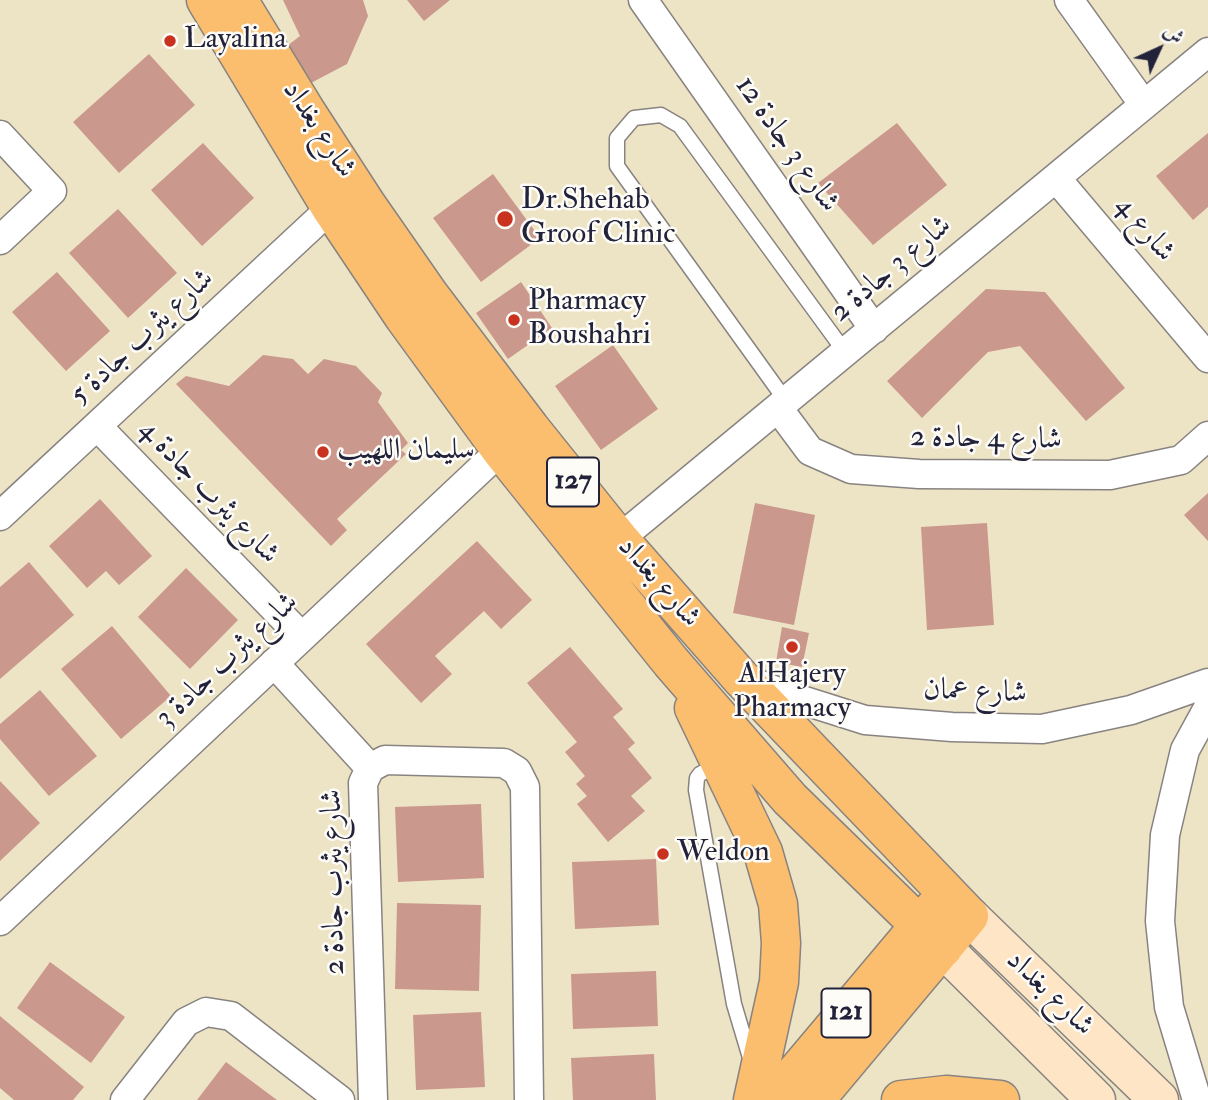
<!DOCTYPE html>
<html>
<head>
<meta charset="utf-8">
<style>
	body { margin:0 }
	#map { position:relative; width:1208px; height:1100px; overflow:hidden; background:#ede4c6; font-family:"IM FELL Double Pica",Amiri,serif }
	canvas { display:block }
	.north { position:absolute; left:1124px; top:14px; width:70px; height:70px; -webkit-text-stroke:5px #fdfcf7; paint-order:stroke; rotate:45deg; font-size:19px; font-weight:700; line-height:28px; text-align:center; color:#22223b }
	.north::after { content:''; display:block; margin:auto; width:24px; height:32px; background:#22223b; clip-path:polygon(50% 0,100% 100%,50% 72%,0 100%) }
</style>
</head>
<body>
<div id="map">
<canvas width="1208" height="1100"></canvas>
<div class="north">ش</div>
</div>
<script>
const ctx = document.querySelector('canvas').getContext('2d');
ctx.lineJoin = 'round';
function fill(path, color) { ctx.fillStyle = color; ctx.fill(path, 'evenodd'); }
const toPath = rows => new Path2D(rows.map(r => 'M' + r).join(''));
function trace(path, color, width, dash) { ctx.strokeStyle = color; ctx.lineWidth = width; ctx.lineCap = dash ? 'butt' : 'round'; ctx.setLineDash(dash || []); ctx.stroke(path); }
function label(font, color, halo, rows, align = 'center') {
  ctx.font = font + ' "IM FELL Double Pica",Amiri,serif'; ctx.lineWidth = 5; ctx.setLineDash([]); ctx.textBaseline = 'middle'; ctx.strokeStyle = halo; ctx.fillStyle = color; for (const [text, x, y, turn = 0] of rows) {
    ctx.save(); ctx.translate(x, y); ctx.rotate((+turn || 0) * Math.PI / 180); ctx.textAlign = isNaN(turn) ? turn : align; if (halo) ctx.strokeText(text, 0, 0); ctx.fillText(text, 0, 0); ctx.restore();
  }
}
const building = toPath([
	[283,0,363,0,368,16,347,64,309,84,279,52,300,36],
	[407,0,450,0,424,21],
	[149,54,195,105,119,173,73,122],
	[897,123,947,185,873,245,818,183],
	[1208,133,1208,207,1193,220,1156,176],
	[203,143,254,198,202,246,151,190],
	[493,174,540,238,481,282,433,218],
	[118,209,177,273,128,318,69,253],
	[57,272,110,331,66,371,12,312],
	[521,282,552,328,508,359,476,313],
	[986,289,1045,292,1125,388,1086,421,1020,346,988,352,922,418,887,381],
	[613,345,658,409,601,450,555,386],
	[263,355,293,359,308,374,324,359,356,366,382,393,378,402,408,443,401,450,406,454,337,519,347,530,331,546,176,384,186,376,229,386],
	[1208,493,1208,541,1184,515],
	[100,499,152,556,119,585,106,571,87,588,49,546],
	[755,503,815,515,794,625,733,613],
	[987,523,994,625,927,630,921,527],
	[477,541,532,600,501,629,484,611,435,656,452,674,421,703,366,644],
	[29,562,74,615,0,679,0,587],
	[186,568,238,620,190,669,138,617],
	[112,626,171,696,121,739,61,669],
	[782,627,809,633,802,667,776,662],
	[570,647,623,709,613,717,635,743,628,749,652,778,631,796,645,811,608,842,577,804,587,796,576,784,585,776,565,752,577,742,527,683],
	[40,690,97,756,49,796,0,739,0,724],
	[0,781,40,823,0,861],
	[481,804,484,878,398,882,395,807],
	[656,859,659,925,575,929,572,862],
	[397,903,481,905,479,991,395,989],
	[50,962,125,1017,91,1063,17,1008],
	[656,971,658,1026,573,1029,571,974],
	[481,1012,485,1087,416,1090,413,1015],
	[0,1016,84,1087,73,1100,14,1100,0,1088],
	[654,1054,656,1100,573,1100,571,1058],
	[226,1062,277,1100,197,1100]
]);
const lane = toPath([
	[786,401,617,166,617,138,634,118,661,115,680,126,845,352],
	[719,764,700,774,697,778,696,790,734,1004,751,1061]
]);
const street = toPath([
	[643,0,874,329],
	[1069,0,1144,105],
	[0,135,52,191,0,240],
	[1056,178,1208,358],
	[778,408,810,451,851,469,919,474,1110,475,1181,460,1208,436],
	[97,426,302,637],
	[0,516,331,208],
	[619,539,1208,52],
	[274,663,370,768],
	[748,680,786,695,865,720,952,727,1042,729,1131,710,1208,683],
	[0,921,501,450],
	[125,1100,186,1022,206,1012,231,1016,340,1100],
	[373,1100,363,783,370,768,385,760,504,763,517,771,525,787,529,1100],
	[1197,1100,1169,1007,1160,921,1165,835,1185,750,1208,708]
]);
const secondary = toPath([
	[969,916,1159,1100],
	[943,948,1096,1100]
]);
const primary = toPath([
	[206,0,331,208,404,317,501,450,671,662,790,799,943,948],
	[238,0,305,110,366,204,430,296,530,428,619,539,740,677,969,916,815,1100],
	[694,708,763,852,778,904,781,943,779,982,753,1100],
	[773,1100,937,905],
	[901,1100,946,1095,1000,1100]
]);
const markers = [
	[170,41,7,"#c8321e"],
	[505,219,9,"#c8321e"],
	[514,320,7,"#c8321e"],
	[323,452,7,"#c8321e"],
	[792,647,7,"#c8321e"],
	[663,854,7,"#c8321e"]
];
const shields = [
	[573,482,52],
	[846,1013,49]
];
const shieldNames = [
	["127",573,482],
	["121",846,1013]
];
const poiNames = [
	["Layalina",184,41],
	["Dr.Shehab",521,202],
	["Groof Clinic",521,236],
	["Pharmacy",528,303],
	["Boushahri",528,337],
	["سليمان اللهيب",337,452],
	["AlHajery",792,676,"center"],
	["Pharmacy",792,710,"center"],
	["Weldon",677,854]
];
const streetNames = [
	["شارع بغداد",318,130,57],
	["شارع 3 جادة 12",786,145,55],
	["شارع 4",1144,230,50],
	["شارع 3 جادة 2",892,270,-40],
	["شارع يثرب جادة 5",143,338,-43],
	["شارع 4 جادة 2",986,440,1],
	["شارع يثرب جادة 4",208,493,46],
	["شارع بغداد",658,583,49],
	["شارع يثرب جادة 3",228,661,-43],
	["شارع عمان",975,693,2],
	["شارع يثرب جادة 2",335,882,-91],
	["شارع بغداد",1049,994,44]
];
fill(building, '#ca988c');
trace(lane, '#888380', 17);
trace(street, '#888380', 31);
trace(secondary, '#888380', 41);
trace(primary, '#888380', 41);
trace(lane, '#fff', 14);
trace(street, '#fff', 28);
trace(secondary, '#fde5c5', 38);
trace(primary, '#fbbd6e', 38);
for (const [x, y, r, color] of markers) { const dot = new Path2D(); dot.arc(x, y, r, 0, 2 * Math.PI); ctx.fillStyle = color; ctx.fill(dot); trace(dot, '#fdfcf7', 2.5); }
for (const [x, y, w] of shields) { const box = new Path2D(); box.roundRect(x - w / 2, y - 24.5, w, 49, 5); ctx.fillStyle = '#fdfcf7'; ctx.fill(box); trace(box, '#22223b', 2); }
label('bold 28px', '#22223b', null, shieldNames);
label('30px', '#22223b', '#fdfcf7', poiNames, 'left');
label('30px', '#22223b', '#fdfcf7', streetNames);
</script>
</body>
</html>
